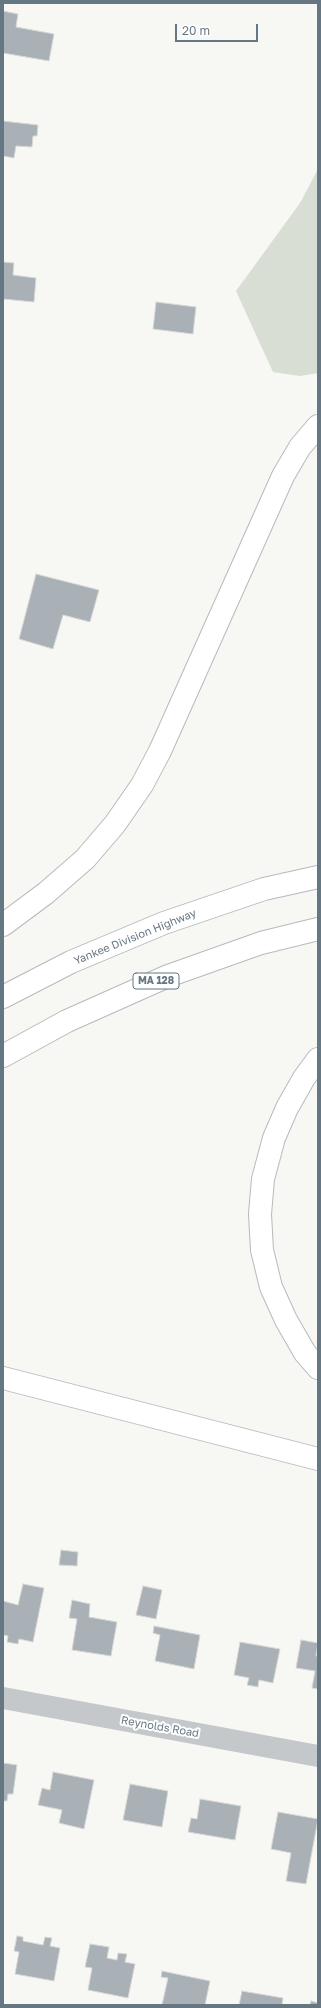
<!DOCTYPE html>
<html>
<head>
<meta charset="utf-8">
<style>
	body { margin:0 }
	#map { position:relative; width:321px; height:2008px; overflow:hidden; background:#f7f7f3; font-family:"Golos Text",sans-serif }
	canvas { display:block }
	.frame { position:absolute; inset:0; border:4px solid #667784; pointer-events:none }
	.scale { position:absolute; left:175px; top:24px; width:83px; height:18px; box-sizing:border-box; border:2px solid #667784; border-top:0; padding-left:5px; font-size:12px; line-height:14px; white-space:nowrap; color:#667784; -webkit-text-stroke:3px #fff; paint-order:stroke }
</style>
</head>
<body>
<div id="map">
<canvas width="321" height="2008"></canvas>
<div class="frame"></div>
<div class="scale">20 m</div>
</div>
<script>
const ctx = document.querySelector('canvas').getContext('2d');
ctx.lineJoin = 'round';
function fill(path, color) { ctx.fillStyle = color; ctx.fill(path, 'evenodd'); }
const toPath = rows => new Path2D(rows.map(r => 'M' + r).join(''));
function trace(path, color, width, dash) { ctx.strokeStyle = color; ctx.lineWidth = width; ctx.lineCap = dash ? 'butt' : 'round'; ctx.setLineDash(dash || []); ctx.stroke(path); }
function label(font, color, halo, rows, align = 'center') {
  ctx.font = font + ' "Golos Text",sans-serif'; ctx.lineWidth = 4; ctx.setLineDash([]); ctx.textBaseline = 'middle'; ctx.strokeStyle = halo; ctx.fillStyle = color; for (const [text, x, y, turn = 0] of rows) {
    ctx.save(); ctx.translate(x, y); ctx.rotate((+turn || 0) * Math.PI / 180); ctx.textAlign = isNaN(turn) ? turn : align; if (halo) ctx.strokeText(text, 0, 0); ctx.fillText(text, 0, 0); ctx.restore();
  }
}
const green = toPath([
	[318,169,318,373,300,376,273,372,236,291,300,203]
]);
const building = toPath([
	[3,11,18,14,16,27,54,34,49,61,3,53,3,11],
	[3,121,38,125,37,136,33,136,32,147,16,146,14,158,3,156,3,121],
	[3,262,14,263,13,275,36,278,34,302,3,299,3,262],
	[156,302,196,307,193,334,153,329,156,302],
	[36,574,99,590,90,622,63,615,53,649,19,639,36,574],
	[61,1550,78,1552,77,1566,59,1565,61,1550],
	[23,1584,44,1588,33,1642,19,1639,18,1644,7,1642,8,1636,3,1635,3,1601,18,1605,23,1584],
	[143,1586,162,1590,156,1619,136,1615,143,1586],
	[72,1600,90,1604,89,1617,117,1622,111,1656,72,1650,77,1619,69,1618,72,1600],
	[154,1626,200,1635,194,1669,155,1661,160,1635,153,1633,154,1626],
	[301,1640,318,1643,316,1656,318,1656,318,1689,312,1688,315,1671,296,1668,301,1640],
	[240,1642,280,1649,273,1683,259,1680,258,1687,247,1685,249,1678,234,1675,240,1642],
	[3,1763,17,1765,13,1794,8,1794,7,1801,3,1801,3,1763],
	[53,1772,94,1780,84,1829,59,1823,62,1810,38,1805,42,1788,50,1790,53,1772],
	[130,1784,168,1791,162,1827,123,1820,130,1784],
	[200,1799,241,1806,235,1840,188,1832,191,1818,197,1819,200,1799],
	[278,1812,318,1819,306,1884,286,1881,291,1853,271,1849,278,1812],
	[17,1936,23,1937,23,1941,43,1945,45,1937,52,1938,50,1946,60,1948,54,1981,15,1974,19,1952,14,1951,17,1936],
	[90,1944,109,1947,107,1958,117,1960,118,1953,127,1954,125,1962,135,1964,128,1998,88,1990,92,1968,85,1967,90,1944],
	[162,1971,210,1981,205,2005,162,2005,168,1978,161,1977,162,1971],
	[242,1991,283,1998,282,2005,239,2005,242,1991],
	[311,2001,318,2003,318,2005,310,2005,311,2001]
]);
const minor = toPath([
	[3,1698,318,1756]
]);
const highway = toPath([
	[3,925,46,893,85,859,115,824,142,785,160,751,283,476,300,447,318,426],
	[3,997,71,962,164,923,264,889,318,877],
	[3,1056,67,1021,168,976,261,943,318,929],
	[318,1059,304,1078,287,1108,274,1138,263,1179,260,1214,262,1250,271,1287,286,1320,305,1353,318,1368],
	[3,1378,318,1459]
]);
const shields = [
	[156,981,46]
];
const shieldNames = [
	["MA 128",156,981]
];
const streetNames = [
	["Yankee Division Highway",135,937,-22],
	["Reynolds Road",160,1727,10]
];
fill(green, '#d8ded4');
fill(building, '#a9b1b6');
trace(building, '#d8d8d6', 1);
trace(highway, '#b7babd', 24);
trace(minor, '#c4c8cb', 22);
trace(highway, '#fff', 22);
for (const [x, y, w] of shields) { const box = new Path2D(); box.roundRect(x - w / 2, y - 8, w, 16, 3); ctx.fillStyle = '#fff'; ctx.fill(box); trace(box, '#667784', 1); }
label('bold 10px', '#667784', null, shieldNames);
label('11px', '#667784', '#fff', streetNames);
</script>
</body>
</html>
